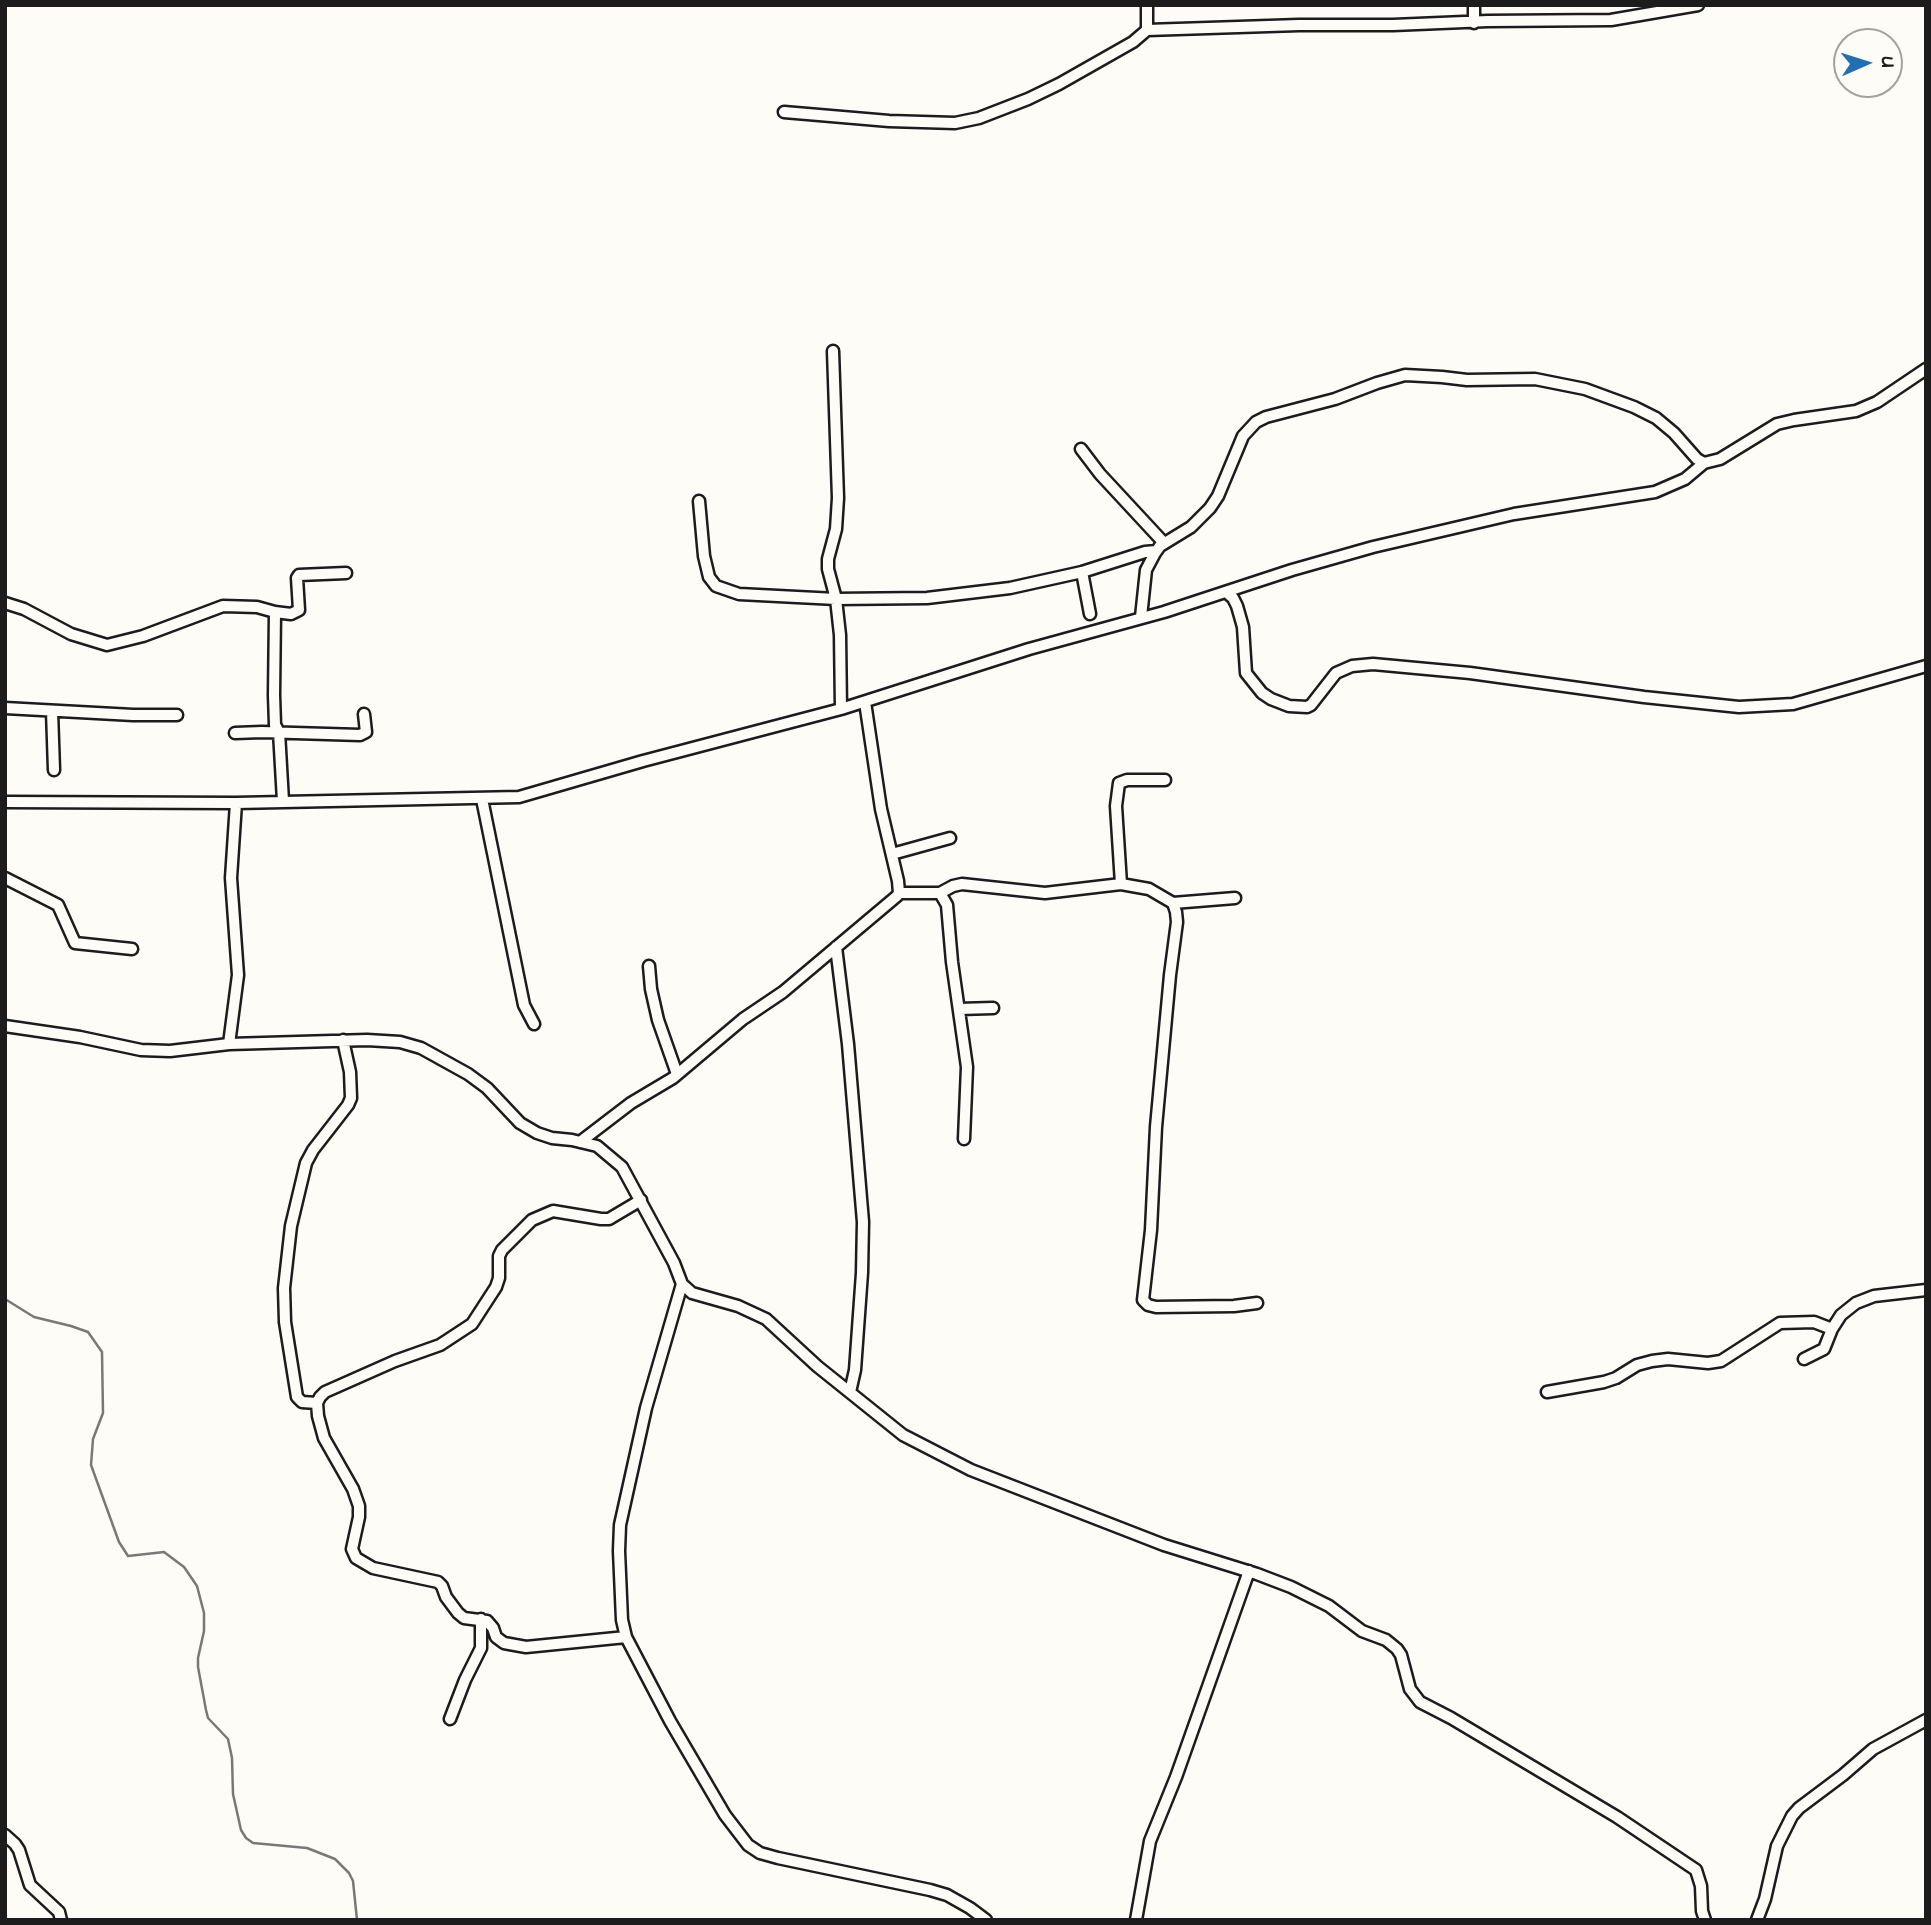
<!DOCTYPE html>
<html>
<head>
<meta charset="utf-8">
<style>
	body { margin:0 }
	#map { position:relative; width:1931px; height:1925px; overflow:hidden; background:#fdfcf7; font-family:"Architects Daughter",sans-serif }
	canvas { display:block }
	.frame { position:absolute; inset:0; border:7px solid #1c1c1c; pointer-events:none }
	.north { position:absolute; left:1833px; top:28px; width:70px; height:70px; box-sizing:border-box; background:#fdfcf7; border:2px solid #a3a29f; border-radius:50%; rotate:87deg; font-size:19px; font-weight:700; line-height:28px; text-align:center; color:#1c1c1c }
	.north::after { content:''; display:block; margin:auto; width:24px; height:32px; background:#1f6fb2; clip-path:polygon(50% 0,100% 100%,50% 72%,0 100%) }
</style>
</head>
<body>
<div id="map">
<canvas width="1931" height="1925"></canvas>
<div class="frame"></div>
<div class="north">U</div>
</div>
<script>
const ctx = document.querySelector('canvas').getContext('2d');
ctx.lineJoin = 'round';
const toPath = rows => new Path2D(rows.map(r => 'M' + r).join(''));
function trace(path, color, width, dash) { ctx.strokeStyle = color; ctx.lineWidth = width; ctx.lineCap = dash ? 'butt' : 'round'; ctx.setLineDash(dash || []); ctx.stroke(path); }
const stream = toPath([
	[5,1299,34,1317,71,1326,88,1332,102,1352,103,1413,93,1439,91,1465,119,1542,128,1556,164,1552,184,1567,197,1586,204,1613,204,1631,198,1658,198,1667,206,1710,208,1718,228,1739,232,1758,233,1794,241,1830,246,1838,253,1843,307,1848,335,1859,349,1873,353,1881,357,1920]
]);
const minor = toPath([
	[1474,5,1474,23],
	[1147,30,1147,5],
	[784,112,889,121,955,123,979,118,1028,99,1059,84,1133,42,1147,30,1299,25,1393,25,1488,21,1611,20,1698,5],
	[833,351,838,498,836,529,828,559,828,569,836,599,840,635,841,709],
	[1081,449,1100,474,1164,543],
	[699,501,704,556,709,577,716,586,739,594,836,599,927,598,1010,588,1082,572,1145,552,1156,551],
	[1082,572,1090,614],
	[1226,592,1233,598,1237,606,1243,627,1246,673,1262,693,1271,699,1289,706,1307,707,1311,705,1336,673,1352,666,1373,664,1470,673,1644,697,1739,707,1793,704,1926,666],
	[5,603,24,609,71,634,107,645,143,636,223,606,257,607,275,612],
	[1141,617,1146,570,1155,553,1160,546,1191,527,1210,508,1218,496,1243,436,1256,422,1266,417,1335,399,1377,383,1405,375,1442,377,1467,380,1535,379,1585,389,1634,407,1656,418,1674,433,1697,459,1704,463,1720,459,1777,424,1794,420,1856,411,1877,402,1926,369],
	[5,708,133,715,177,715],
	[52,711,54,770],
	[235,733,262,732,360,735,366,732,364,714],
	[482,799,524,1005,534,1024],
	[283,801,279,732,275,725,274,695,275,612,291,614,299,610,297,578,299,575,346,573],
	[5,802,236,803,519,797,643,761,841,709,1029,649,1164,612,1292,570,1373,547,1514,514,1655,492,1685,479,1704,463],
	[236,803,231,878,238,975,229,1044,367,1040,400,1042,421,1048,468,1074,487,1088,520,1123,537,1133,552,1138,572,1140,597,1146,622,1167,674,1263,682,1284,692,1293,738,1306,766,1319,817,1366,903,1435,971,1470,1164,1545,1257,1574,1291,1587,1329,1606,1362,1631,1386,1640,1397,1649,1401,1655,1410,1689,1420,1702,1451,1718,1617,1817,1696,1870,1701,1886,1702,1911,1705,1920],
	[892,854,950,838],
	[5,878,58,905,75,943,132,949],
	[1121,884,1116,806,1119,783,1127,780,1165,780],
	[899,893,940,893,947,905,952,962,967,1067,964,1139],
	[940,893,953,886,962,884,1045,893,1121,884,1149,889,1173,903,1176,912,1177,922,1170,975,1156,1127,1151,1230,1143,1300,1148,1305,1156,1307,1234,1306,1257,1303],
	[1173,903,1235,898],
	[836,947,848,1044,863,1222,862,1273,855,1370,850,1392],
	[649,966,651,989,658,1020,677,1074],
	[959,1009,993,1008],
	[5,1026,80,1037,141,1050,170,1051,229,1044],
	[580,1142,631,1103,673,1078,743,1019,783,992,897,896,899,893,898,881,881,809,865,702],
	[682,1284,646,1408,620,1525,619,1551,622,1620,626,1637,670,1721,725,1815,748,1845,760,1853,778,1858,930,1890,947,1895,970,1908,986,1920],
	[1804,1359,1824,1349,1832,1329,1841,1315,1856,1303,1874,1296,1926,1290],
	[1547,1392,1604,1382,1616,1378,1637,1365,1652,1361,1668,1359,1708,1363,1721,1361,1780,1323,1814,1322,1832,1329],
	[317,1403,302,1402,297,1397,285,1322,284,1288,291,1226,306,1163,313,1150,348,1105,351,1098,350,1072,343,1040],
	[626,1637,526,1647,504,1643,496,1637,493,1628,487,1621,464,1618,458,1613,446,1597,442,1586,438,1582,373,1568,356,1558,352,1549,359,1517,359,1506,353,1489,324,1438,318,1416,317,1403,320,1397,325,1392,395,1361,440,1345,472,1324,496,1287,499,1278,499,1256,502,1250,532,1220,553,1211,601,1219,609,1219,641,1200],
	[450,1719,465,1680,481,1648,481,1619],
	[5,1835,15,1844,19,1850,30,1885,59,1912,61,1920],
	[1136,1920,1150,1841,1176,1777,1249,1571],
	[1757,1920,1765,1899,1777,1846,1792,1816,1799,1808,1843,1775,1873,1749,1926,1720]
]);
trace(stream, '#797876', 2.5);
trace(minor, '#1c1c1c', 15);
trace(minor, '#fdfcf7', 10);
</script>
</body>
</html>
